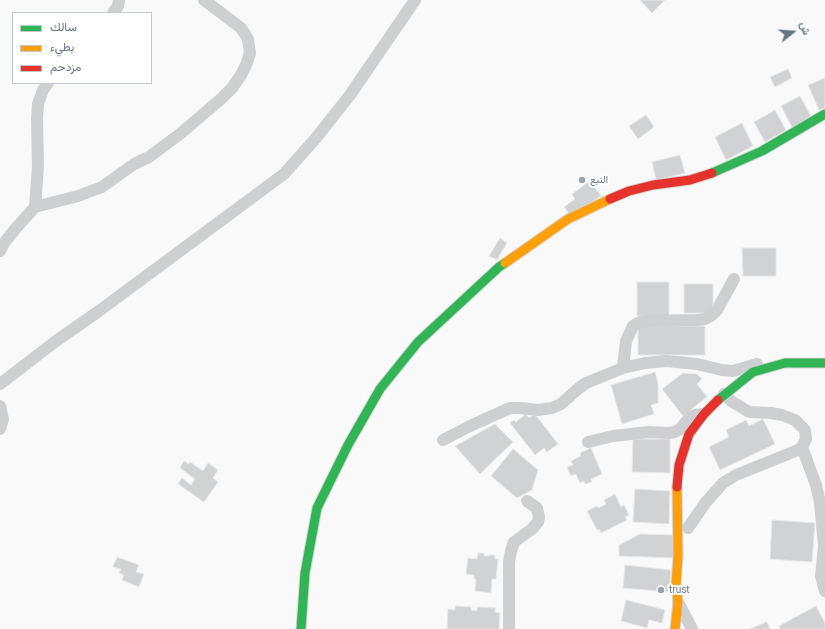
<!DOCTYPE html>
<html>
<head>
<meta charset="utf-8">
<style>
	body { margin:0 }
	#map { position:relative; width:825px; height:629px; overflow:hidden; background:#f9f9f9; font-family:Roboto,Vazirmatn,sans-serif }
	canvas { display:block }
	.legend { position:absolute; left:12px; top:12px; width:140px; height:72px; box-sizing:border-box; background:#fff; border:1px solid #c1c8cd; margin:0; padding:5px 7px; list-style:none; font-size:12px; color:#657683 }
	.legend li { display:flex; align-items:center; gap:8px; height:20px }
	.legend b { width:20px; border:1px solid #c1c8cd }
	.north { position:absolute; left:773px; top:12px; width:40px; height:40px; -webkit-text-stroke:3px #fff; paint-order:stroke; rotate:73deg; font-size:11px; font-weight:700; line-height:16px; text-align:center; color:#657683 }
	.north::after { content:''; display:block; margin:auto; width:14px; height:18px; background:#657683; clip-path:polygon(50% 0,100% 100%,50% 72%,0 100%) }
</style>
</head>
<body>
<div id="map">
<canvas width="825" height="629"></canvas>
<ul class="legend">
<li><b style="height:5px;background:#30b455"></b>سالك</li>
<li><b style="height:5px;background:#ff9f0a"></b>بطيء</li>
<li><b style="height:5px;background:#e5322d"></b>مزدحم</li>
</ul>
<div class="north">ش</div>
</div>
<script>
const ctx = document.querySelector('canvas').getContext('2d');
ctx.lineJoin = 'round';
function fill(path, color) { ctx.fillStyle = color; ctx.fill(path, 'evenodd'); }
const toPath = rows => new Path2D(rows.map(r => 'M' + r).join(''));
function trace(path, color, width, dash) { ctx.strokeStyle = color; ctx.lineWidth = width; ctx.lineCap = dash ? 'butt' : 'round'; ctx.setLineDash(dash || []); ctx.stroke(path); }
function label(font, color, halo, rows, align = 'center') {
  ctx.font = font + ' Roboto,Vazirmatn,sans-serif'; ctx.lineWidth = 4; ctx.setLineDash([]); ctx.textBaseline = 'middle'; ctx.strokeStyle = halo; ctx.fillStyle = color; for (const [text, x, y, turn = 0] of rows) {
    ctx.save(); ctx.translate(x, y); ctx.rotate((+turn || 0) * Math.PI / 180); ctx.textAlign = isNaN(turn) ? turn : align; if (halo) ctx.strokeText(text, 0, 0); ctx.fillText(text, 0, 0); ctx.restore();
  }
}
const building = toPath([
	[640,0,665,0,652,13,640,0],
	[788,69,792,78,775,87,770,77,788,69],
	[825,78,825,108,819,110,808,85,825,78],
	[800,96,812,118,793,129,781,106,800,96],
	[775,110,786,130,765,142,754,122,775,110],
	[646,115,654,127,638,139,629,126,646,115],
	[742,123,753,146,726,160,715,137,742,123],
	[680,155,685,173,656,180,652,162,680,155],
	[590,181,601,196,570,215,564,207,575,199,572,194,590,181],
	[500,238,507,243,497,260,489,256,500,238],
	[742,248,776,248,776,276,743,276,742,248],
	[637,282,669,282,669,316,637,316,637,282],
	[684,284,713,284,713,313,684,313,684,284],
	[638,326,705,326,705,355,638,355,638,326],
	[655,372,658,383,658,403,651,405,654,414,622,424,611,385,655,372],
	[683,373,697,374,702,379,697,384,707,397,683,416,662,389,683,373],
	[526,414,529,418,535,414,558,444,547,452,544,448,535,455,510,423,514,420,516,422,526,414],
	[763,419,775,444,720,470,709,447,729,437,726,430,746,420,749,426,763,419],
	[495,424,513,442,480,474,455,446,495,424],
	[633,439,670,439,670,473,632,472,633,439],
	[591,448,602,474,591,479,592,482,585,484,584,481,580,483,576,474,571,476,567,467,573,465,571,461,581,456,580,453,591,448],
	[513,449,538,470,532,490,517,498,491,476,513,449],
	[184,461,189,464,190,462,203,471,208,463,218,470,213,478,218,482,204,502,178,484,182,478,191,485,195,479,180,468,184,461],
	[635,489,670,491,669,524,633,522,635,489],
	[615,494,621,507,624,505,629,515,625,517,627,520,601,533,599,529,597,530,587,511,597,506,598,508,606,504,604,500,615,494],
	[772,520,815,523,812,562,770,559,772,520],
	[640,534,675,535,674,558,619,556,619,545,640,534],
	[478,553,484,553,484,556,489,556,489,555,495,555,495,559,498,559,496,579,492,579,491,593,475,591,476,579,474,579,474,575,466,574,468,558,477,559,478,553],
	[117,557,139,565,136,572,144,574,139,587,122,580,124,575,119,573,121,569,113,567,117,557],
	[625,565,671,570,669,592,623,588,625,565],
	[626,600,665,610,662,623,649,620,647,628,621,621,626,600],
	[455,606,471,607,471,610,477,611,477,607,496,608,495,612,500,613,499,629,447,629,448,609,455,610,455,606],
	[816,606,825,623,825,629,780,629,779,626,816,606],
	[767,622,770,629,749,629,767,622]
]);
const street = toPath([
	[113,13,118,6,119,0],
	[48,83,43,90,38,104,37,119,38,166,35,207,78,196,102,187,134,164,149,157,180,134,222,98,232,88,241,75,246,65,250,53,248,39,241,28,204,0],
	[0,251,4,243,16,228,35,207],
	[623,368,626,341,633,326,638,323,644,321,697,320,705,319,712,315,717,310,734,279],
	[0,384,56,341,99,311,284,174,316,138,350,95,415,0],
	[0,406,3,419,0,429],
	[443,440,470,426,510,408,520,408,538,410,552,408,561,404,579,388,586,383,623,368,645,363,666,361,697,364,722,370,733,371,757,364],
	[588,442,613,436,649,432,669,433,675,432,680,429,690,417,695,415,704,414],
	[802,447,816,485,820,503,824,546,821,576,825,591],
	[688,528,706,502,723,483,736,475,798,450,802,447,806,439,805,430,795,420,782,415,771,413,749,412,731,401,724,394],
	[678,602,692,629],
	[509,629,509,562,511,551,514,542,532,529,538,522,539,517,537,508,527,501]
]);
const fast = toPath([
	[712,173,762,151,825,114],
	[718,400,753,372,785,363,825,363],
	[301,629,305,573,317,508,348,445,380,389,418,342,499,267,505,263]
]);
const slow = toPath([
	[505,263,568,219,610,199],
	[675,629,678,602,676,585,678,556,677,487]
]);
const jam = toPath([
	[610,199,629,191,653,185,690,180,712,173],
	[677,487,679,465,689,434,704,414,718,400]
]);
const markers = [
	[582,180,4,"#99a4ac"],
	[661,590,4,"#99a4ac"]
];
const poiNames = [
	["النبع",590,180],
	["trust",669,590]
];
fill(building, '#d0d2d3');
trace(building, '#e8e8e8', 1);
trace(fast, '#d5d6d7', 11);
trace(slow, '#d5d6d7', 11);
trace(jam, '#d5d6d7', 11);
trace(street, '#cecfd0', 12);
trace(fast, '#30b455', 9);
trace(slow, '#ff9f0a', 9);
trace(jam, '#e5322d', 9);
for (const [x, y, r, color] of markers) { const dot = new Path2D(); dot.arc(x, y, r, 0, 2 * Math.PI); ctx.fillStyle = color; ctx.fill(dot); trace(dot, '#fff', 1.5); }
label('10px', '#657683', '#fff', poiNames, 'left');
</script>
</body>
</html>
